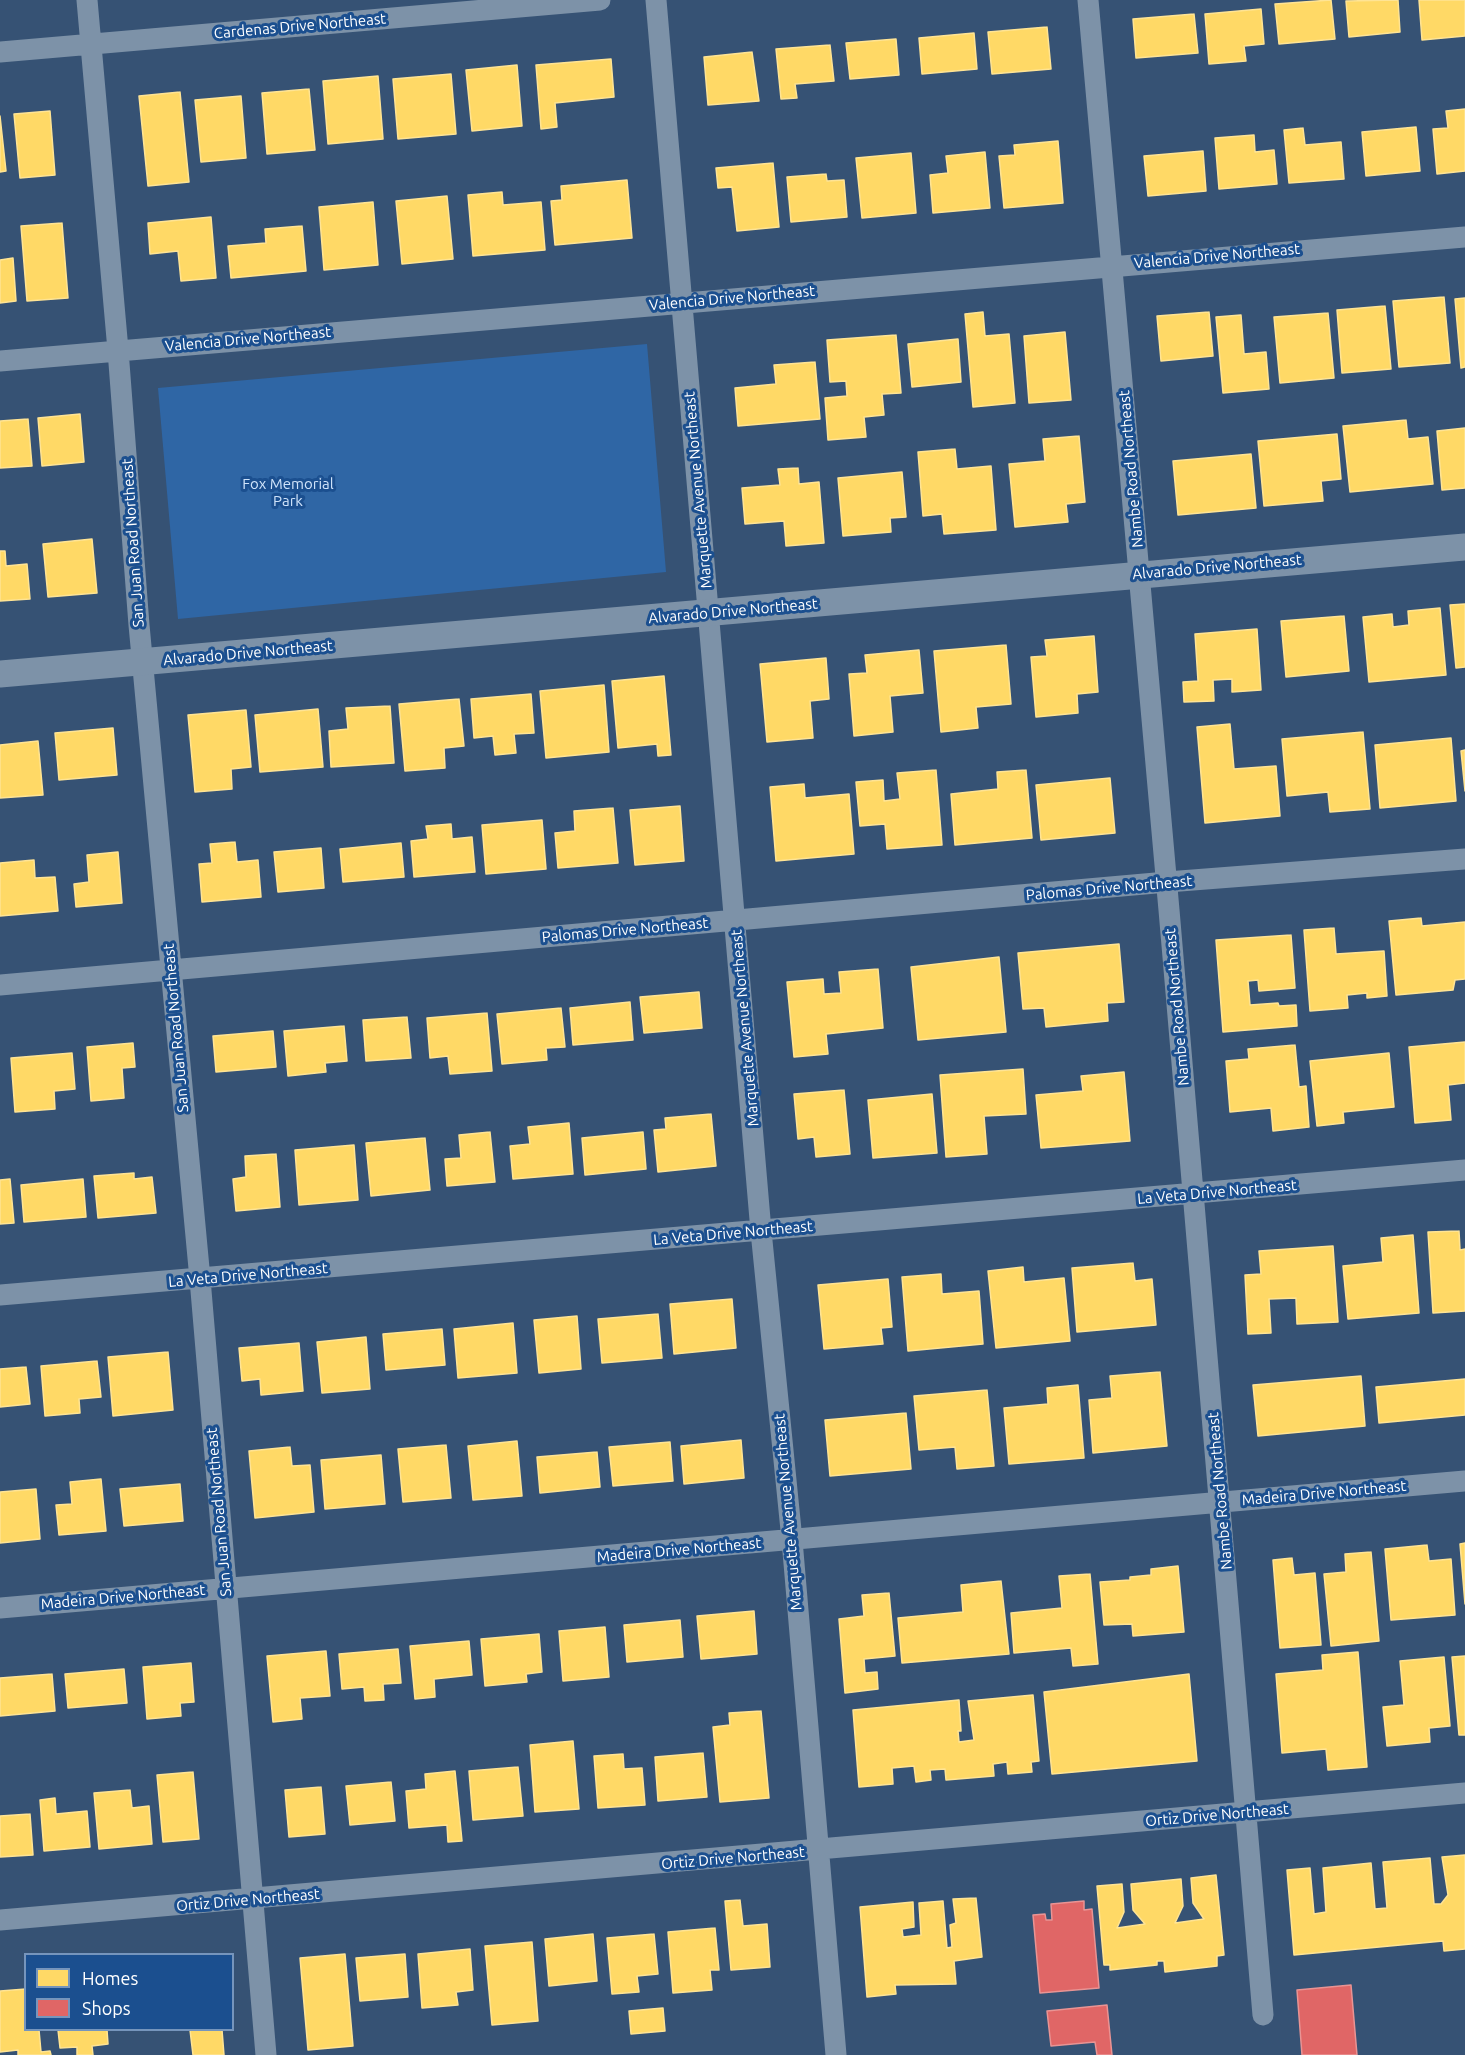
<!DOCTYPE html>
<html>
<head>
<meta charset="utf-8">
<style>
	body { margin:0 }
	#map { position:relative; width:1465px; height:2055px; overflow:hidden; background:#365274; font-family:Ubuntu,sans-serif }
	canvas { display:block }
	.legend { position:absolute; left:24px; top:1953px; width:210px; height:78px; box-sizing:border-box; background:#1b4f8f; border:2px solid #7695bc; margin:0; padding:8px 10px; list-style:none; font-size:18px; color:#fff }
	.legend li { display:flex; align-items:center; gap:12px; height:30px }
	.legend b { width:30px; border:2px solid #7695bc }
</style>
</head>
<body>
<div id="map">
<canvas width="1465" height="2055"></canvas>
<ul class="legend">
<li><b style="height:16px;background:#ffd966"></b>Homes</li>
<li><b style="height:16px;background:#e06666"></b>Shops</li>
</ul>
</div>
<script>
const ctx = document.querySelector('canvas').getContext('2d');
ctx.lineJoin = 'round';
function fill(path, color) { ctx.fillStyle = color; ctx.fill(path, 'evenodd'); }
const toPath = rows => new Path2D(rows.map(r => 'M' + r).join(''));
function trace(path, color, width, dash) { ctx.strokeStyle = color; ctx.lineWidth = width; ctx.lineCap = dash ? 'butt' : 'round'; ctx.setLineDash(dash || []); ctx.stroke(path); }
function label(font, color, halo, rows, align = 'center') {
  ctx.font = font + ' Ubuntu,sans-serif'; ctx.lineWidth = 6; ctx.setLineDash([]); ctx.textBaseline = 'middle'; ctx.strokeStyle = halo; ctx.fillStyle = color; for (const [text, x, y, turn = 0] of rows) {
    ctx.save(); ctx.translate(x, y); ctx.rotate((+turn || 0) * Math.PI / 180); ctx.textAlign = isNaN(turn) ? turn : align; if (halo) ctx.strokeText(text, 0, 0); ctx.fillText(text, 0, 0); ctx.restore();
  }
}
const green = toPath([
	[647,344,666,572,178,619,158,388]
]);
const homes = toPath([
	[1331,0,1335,39,1279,44,1275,4,1331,0],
	[1398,0,1400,32,1349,37,1346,1,1398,0],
	[1419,0,1465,0,1465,36,1422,40,1419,0],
	[1261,9,1264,44,1244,46,1246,61,1209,64,1205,14,1261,9],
	[1194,14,1198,53,1136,58,1133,19,1194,14],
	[1047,27,1051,69,992,74,988,32,1047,27],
	[974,33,977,69,922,74,919,38,974,33],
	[896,39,899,75,850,79,846,43,896,39],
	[830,45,834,81,795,84,797,98,781,99,776,49,830,45],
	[752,52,759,101,708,105,704,57,752,52],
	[611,59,614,97,555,103,557,127,541,129,536,65,611,59],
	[517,65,522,126,472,131,466,70,517,65],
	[451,74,456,134,398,139,393,79,451,74],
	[378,76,383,139,328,144,323,81,378,76],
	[309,89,315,150,267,154,262,93,309,89],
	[180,92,189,182,148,186,139,96,180,92],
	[241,96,246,158,201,162,195,100,241,96],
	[1465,109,1465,171,1437,174,1433,129,1448,128,1446,111,1465,109],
	[50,111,55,175,20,178,14,114,50,111],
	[0,116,6,171,0,172,0,116],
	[1416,127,1420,171,1366,176,1362,132,1416,127],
	[1303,128,1305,145,1341,142,1344,179,1289,183,1284,130,1303,128],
	[1254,135,1255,152,1274,150,1277,184,1219,189,1215,138,1254,135],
	[1058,141,1063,203,1004,208,999,156,1015,155,1014,145,1058,141],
	[1203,151,1206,191,1148,196,1144,156,1203,151],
	[985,152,990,208,933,213,930,175,948,173,946,156,985,152],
	[911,153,916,213,862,218,856,158,911,153],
	[773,163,779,227,737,231,732,187,718,188,716,168,773,163],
	[826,174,827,181,844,180,847,217,791,222,787,177,826,174],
	[627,180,632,238,555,245,551,201,562,200,561,186,627,180],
	[502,192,503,205,541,202,545,250,473,256,468,195,502,192],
	[447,196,453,259,402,264,396,201,447,196],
	[373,202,378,265,324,270,319,207,373,202],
	[211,217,216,278,181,281,178,251,150,254,148,223,211,217],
	[62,223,68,298,27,301,21,226,62,223],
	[302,226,306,271,231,278,228,246,266,243,265,229,302,226],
	[13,258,16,301,0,303,0,260,13,258],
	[1444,297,1450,363,1399,367,1393,301,1444,297],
	[1465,298,1465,367,1461,368,1455,299,1465,298],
	[1385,306,1391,369,1342,373,1337,310,1385,306],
	[983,312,985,336,1009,334,1015,403,973,407,965,314,983,312],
	[1209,312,1213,356,1161,361,1157,316,1209,312],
	[1328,313,1334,378,1280,383,1274,317,1328,313],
	[1241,315,1244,354,1266,352,1269,389,1223,393,1216,317,1241,315],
	[1065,332,1071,400,1029,403,1024,336,1065,332],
	[896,335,901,393,882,394,884,415,864,417,866,437,828,440,825,398,847,396,846,381,830,382,827,340,896,335],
	[958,339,961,382,912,387,908,344,958,339],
	[815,362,820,419,738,426,735,388,776,384,774,365,815,362],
	[80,414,84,462,42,466,38,418,80,414],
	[28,419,32,466,0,468,0,421,28,419],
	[1406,420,1408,439,1428,437,1433,484,1350,492,1343,426,1406,420],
	[1465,428,1465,488,1442,490,1437,431,1465,428],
	[1337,434,1341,479,1321,481,1323,501,1264,506,1258,441,1337,434],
	[1079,436,1085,502,1066,504,1068,522,1015,527,1009,464,1045,461,1043,439,1079,436],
	[955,449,957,469,991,466,996,530,944,534,942,514,923,516,918,452,955,449],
	[1251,454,1256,508,1178,515,1173,461,1251,454],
	[798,468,799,484,819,482,824,543,786,546,784,521,745,524,742,488,780,485,778,469,798,468],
	[902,472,906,517,890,518,891,532,843,536,838,478,902,472],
	[92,539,97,593,48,597,43,544,92,539],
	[0,551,5,551,6,566,27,564,30,599,0,601,0,551],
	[1465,604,1465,667,1456,668,1450,605,1465,604],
	[1440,608,1446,675,1369,682,1363,617,1392,614,1393,627,1409,625,1408,611,1440,608],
	[1344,616,1349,671,1286,677,1281,621,1344,616],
	[1257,629,1261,690,1232,692,1232,679,1213,680,1214,701,1184,702,1183,682,1198,681,1195,634,1257,629],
	[1094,636,1098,692,1077,694,1078,713,1036,717,1031,657,1047,656,1045,640,1094,636],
	[1006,645,1011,704,976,707,978,728,941,732,934,651,1006,645],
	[919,650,923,693,890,696,893,732,854,736,849,674,867,673,865,655,919,650],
	[826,658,829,699,810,701,813,738,767,742,760,664,826,658],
	[664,676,671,755,658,756,657,744,618,748,612,681,664,676],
	[604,685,609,752,546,758,540,691,604,685],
	[531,694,534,733,514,734,516,753,495,755,493,736,474,738,471,699,531,694],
	[459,699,464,746,444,748,445,768,405,771,399,704,459,699],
	[390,706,394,763,331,767,329,731,348,729,346,708,390,706],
	[318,709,323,767,260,772,255,715,318,709],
	[246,710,251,767,231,769,232,789,195,792,188,715,246,710],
	[1230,724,1234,769,1276,766,1280,816,1205,823,1197,727,1230,724],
	[113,728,117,775,59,780,55,733,113,728],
	[1363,732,1370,809,1330,812,1328,792,1287,796,1282,739,1363,732],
	[1451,738,1456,801,1380,808,1375,745,1451,738],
	[38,741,43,795,0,798,0,745,38,741],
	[1465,750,1465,791,1461,751,1465,750],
	[936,770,942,845,887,849,885,824,860,826,856,782,883,780,884,801,900,799,897,773,936,770],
	[1026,770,1032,838,955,845,951,794,998,789,997,772,1026,770],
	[1110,778,1115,833,1041,840,1036,785,1110,778],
	[804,784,805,798,849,794,854,854,776,861,770,787,804,784],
	[680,806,684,861,635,865,630,810,680,806],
	[613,808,618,863,558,868,555,833,575,831,574,811,613,808],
	[542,820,546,869,486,874,482,825,542,820],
	[451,824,452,839,472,837,475,872,414,877,411,841,428,839,426,826,451,824],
	[235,842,237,862,258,860,261,897,202,902,199,864,212,863,210,844,235,842],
	[401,843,404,877,343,882,340,849,401,843],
	[321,848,324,888,278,892,274,852,321,848],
	[118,852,122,903,76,907,74,884,89,882,87,855,118,852],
	[34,860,35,878,55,877,58,911,0,916,0,863,34,860],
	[1421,918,1422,926,1465,922,1465,979,1455,980,1453,990,1396,995,1389,921,1421,918],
	[1334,928,1336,954,1384,951,1387,996,1367,998,1367,993,1347,995,1348,1008,1310,1011,1304,930,1334,928],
	[1291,935,1295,988,1259,991,1258,980,1248,981,1250,1005,1278,1003,1279,1006,1296,1005,1297,1026,1223,1032,1216,940,1291,935],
	[1119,944,1124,1002,1107,1003,1108,1021,1046,1027,1044,1008,1023,1009,1018,953,1119,944],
	[999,957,1006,1032,918,1040,911,967,999,957],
	[878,969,883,1028,826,1034,828,1054,794,1057,787,982,823,979,824,994,841,993,839,972,878,969],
	[699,992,702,1028,644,1033,640,997,699,992],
	[630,1002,633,1040,573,1045,570,1008,630,1002],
	[561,1008,565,1047,546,1048,547,1060,502,1064,497,1014,561,1008],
	[487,1013,492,1071,450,1074,448,1056,430,1058,427,1018,487,1013],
	[407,1017,411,1058,366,1061,363,1020,407,1017],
	[344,1026,347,1061,325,1063,326,1072,288,1076,284,1031,344,1026],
	[273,1031,276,1067,216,1072,213,1036,273,1031],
	[1465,1042,1465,1083,1448,1085,1451,1120,1415,1123,1409,1047,1465,1042],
	[133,1043,135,1067,122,1068,124,1098,91,1101,87,1047,133,1043],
	[1295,1045,1299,1087,1306,1086,1309,1127,1273,1131,1271,1108,1230,1112,1226,1061,1249,1059,1248,1049,1295,1045],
	[72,1053,75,1089,54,1091,55,1109,15,1112,11,1058,72,1053],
	[1389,1053,1394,1107,1343,1112,1344,1123,1317,1126,1310,1061,1389,1053],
	[1023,1069,1026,1114,984,1116,987,1154,946,1157,940,1075,1023,1069],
	[1124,1072,1130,1141,1041,1148,1036,1095,1083,1091,1081,1076,1124,1072],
	[844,1090,850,1154,816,1157,814,1137,798,1139,794,1094,844,1090],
	[932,1094,937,1153,873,1158,868,1100,932,1094],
	[711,1114,716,1166,658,1172,654,1130,666,1129,665,1118,711,1114],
	[569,1123,573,1174,513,1179,510,1146,530,1144,528,1127,569,1123],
	[490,1132,495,1182,447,1186,445,1159,461,1158,459,1135,490,1132],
	[643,1132,646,1169,585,1175,582,1138,643,1132],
	[425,1138,430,1190,371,1196,366,1143,425,1138],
	[354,1145,358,1200,299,1205,295,1150,354,1145],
	[276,1154,280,1207,236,1211,233,1179,246,1177,245,1156,276,1154],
	[134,1173,134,1179,152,1177,156,1213,98,1218,94,1176,134,1173],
	[10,1179,14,1223,0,1224,0,1180,10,1179],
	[83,1179,86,1217,24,1222,21,1185,83,1179],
	[1459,1231,1460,1250,1465,1249,1465,1311,1433,1313,1428,1232,1459,1231],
	[1413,1235,1419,1313,1348,1319,1343,1266,1383,1262,1381,1238,1413,1235],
	[1333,1246,1338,1322,1297,1324,1296,1298,1269,1299,1271,1333,1248,1334,1245,1275,1261,1274,1259,1251,1333,1246],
	[1133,1263,1135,1281,1152,1279,1156,1325,1077,1332,1072,1268,1133,1263],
	[1023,1267,1024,1282,1064,1278,1070,1341,996,1348,988,1271,1023,1267],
	[941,1274,942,1294,979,1291,983,1344,908,1351,902,1277,941,1274],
	[888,1279,892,1327,881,1328,883,1344,824,1349,818,1285,888,1279],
	[732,1299,736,1348,674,1354,670,1304,732,1299],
	[658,1314,662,1358,602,1363,598,1319,658,1314],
	[577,1316,581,1369,539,1373,534,1320,577,1316],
	[513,1323,517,1373,458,1378,454,1329,513,1323],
	[442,1329,445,1365,386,1370,383,1334,442,1329],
	[366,1337,370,1389,322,1393,317,1342,366,1337],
	[299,1343,303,1391,261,1395,260,1379,242,1381,239,1348,299,1343],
	[168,1352,173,1410,113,1416,108,1357,168,1352],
	[97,1361,101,1397,79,1399,80,1413,45,1416,41,1366,97,1361],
	[26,1367,30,1404,0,1407,0,1369,26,1367],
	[1160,1372,1167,1446,1093,1453,1089,1400,1112,1398,1110,1376,1160,1372],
	[1361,1376,1365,1426,1258,1436,1253,1385,1361,1376],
	[1465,1379,1465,1415,1379,1423,1376,1387,1465,1379],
	[1078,1385,1084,1458,1009,1464,1004,1408,1048,1404,1047,1388,1078,1385],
	[987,1390,994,1466,957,1469,955,1447,919,1450,914,1396,987,1390],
	[906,1413,911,1469,830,1476,825,1420,906,1413],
	[741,1440,744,1478,684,1484,681,1446,741,1440],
	[517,1441,522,1496,473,1500,468,1446,517,1441],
	[670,1442,673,1481,613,1486,609,1447,670,1442],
	[446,1445,451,1498,403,1502,398,1449,446,1445],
	[290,1447,292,1466,310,1465,314,1512,255,1518,249,1451,290,1447],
	[597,1452,600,1487,540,1493,537,1457,597,1452],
	[381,1455,385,1504,325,1509,321,1460,381,1455],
	[101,1479,106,1531,59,1535,56,1505,72,1504,70,1482,101,1479],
	[180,1484,183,1521,124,1526,120,1489,180,1484],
	[36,1489,40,1539,0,1543,0,1492,36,1489],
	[1465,1543,1465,1604,1460,1544,1465,1543],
	[1427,1545,1429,1561,1451,1559,1455,1615,1391,1620,1385,1549,1427,1545],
	[1371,1552,1379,1641,1331,1646,1324,1574,1346,1572,1345,1554,1371,1552],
	[1292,1558,1294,1575,1315,1573,1321,1645,1280,1648,1273,1560,1292,1558],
	[1178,1566,1184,1632,1133,1636,1132,1624,1104,1625,1100,1582,1130,1580,1130,1577,1151,1575,1151,1569,1178,1566],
	[1090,1574,1098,1664,1073,1666,1071,1648,1014,1653,1011,1613,1062,1608,1059,1576,1090,1574],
	[1001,1581,1009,1654,902,1663,898,1618,963,1612,961,1585,1001,1581],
	[889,1593,895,1656,864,1659,865,1673,877,1672,878,1689,845,1693,839,1619,864,1616,862,1595,889,1593],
	[754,1611,757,1654,701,1659,697,1616,754,1611],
	[680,1620,683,1657,627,1662,624,1625,680,1620],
	[605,1627,609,1677,563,1681,559,1631,605,1627],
	[539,1634,542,1672,526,1674,527,1682,485,1686,481,1639,539,1634],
	[469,1641,472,1675,434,1679,435,1697,415,1699,410,1646,469,1641],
	[398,1649,401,1683,383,1684,384,1700,365,1701,364,1687,342,1689,339,1654,398,1649],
	[326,1651,330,1696,300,1698,302,1719,273,1722,267,1656,326,1651],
	[1358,1652,1367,1767,1328,1770,1326,1749,1282,1753,1276,1674,1323,1670,1322,1655,1358,1652],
	[1465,1656,1465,1735,1459,1735,1452,1657,1465,1656],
	[1444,1657,1450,1726,1429,1728,1430,1742,1387,1746,1383,1707,1404,1705,1400,1661,1444,1657],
	[191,1663,194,1702,180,1703,181,1716,147,1719,143,1667,191,1663],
	[124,1669,127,1703,68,1708,65,1674,124,1669],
	[52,1674,55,1711,0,1716,0,1678,52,1674],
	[1189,1674,1197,1761,1052,1774,1044,1692,1189,1674],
	[1033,1695,1039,1761,1031,1762,1032,1772,1008,1774,1007,1762,993,1764,994,1776,946,1780,945,1769,930,1770,931,1780,916,1782,914,1766,892,1768,893,1784,859,1787,853,1710,959,1700,961,1731,958,1731,959,1742,974,1740,968,1701,1033,1695],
	[761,1711,769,1798,720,1802,713,1727,730,1725,729,1713,761,1711],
	[573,1741,579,1809,535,1812,530,1745,573,1741],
	[703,1753,707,1797,658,1801,655,1757,703,1753],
	[623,1754,624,1769,642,1768,645,1805,598,1808,594,1756,623,1754],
	[518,1767,523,1816,473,1820,469,1771,518,1767],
	[455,1771,462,1841,448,1842,447,1825,409,1828,406,1791,426,1789,425,1774,455,1771],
	[193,1772,199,1839,163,1842,157,1775,193,1772],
	[391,1782,395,1821,350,1825,346,1786,391,1782],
	[321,1787,325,1834,289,1837,285,1790,321,1787],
	[130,1790,132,1808,149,1806,152,1844,99,1849,94,1793,130,1790],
	[55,1798,56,1814,87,1811,90,1847,44,1851,40,1800,55,1798],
	[30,1814,33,1855,0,1857,0,1816,30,1814],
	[1465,1855,1465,1949,1444,1951,1443,1941,1294,1955,1287,1870,1310,1868,1314,1914,1326,1912,1323,1868,1371,1863,1375,1909,1387,1908,1383,1862,1430,1858,1434,1904,1441,1904,1448,1895,1442,1857,1465,1855],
	[1216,1875,1224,1955,1217,1956,1217,1966,1165,1972,1164,1961,1157,1961,1157,1965,1110,1970,1110,1965,1104,1965,1097,1886,1122,1884,1124,1912,1117,1928,1145,1924,1133,1910,1131,1884,1181,1879,1183,1906,1175,1923,1204,1919,1193,1903,1191,1878,1216,1875],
	[976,1898,982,1957,954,1961,956,1984,895,1985,896,1994,867,1997,860,1907,913,1902,914,1927,902,1929,903,1937,921,1935,919,1903,943,1901,947,1948,952,1947,950,1925,956,1923,953,1899,976,1898],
	[740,1900,743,1926,767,1924,770,1967,731,1970,725,1901,740,1900],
	[715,1928,719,1970,710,1970,712,1990,673,1993,668,1932,715,1928],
	[593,1934,597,1981,549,1986,545,1939,593,1934],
	[654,1934,658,1974,637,1976,639,1992,612,1994,607,1938,654,1934],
	[532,1942,538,2021,492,2025,485,1946,532,1942],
	[470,1949,473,1990,456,1992,458,2005,422,2008,418,1954,470,1949],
	[345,1954,353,2046,308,2050,300,1958,345,1954],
	[405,1954,408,1997,360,2001,356,1958,405,1954],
	[26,1989,26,2030,39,2030,41,2052,50,2051,51,2055,18,2055,18,2050,0,2052,0,1991,26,1989],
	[663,2008,665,2031,631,2034,629,2011,663,2008],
	[58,2030,107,2030,108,2044,92,2046,93,2055,77,2055,77,2047,60,2048,58,2030],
	[190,2030,222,2030,224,2055,193,2055,190,2030]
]);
const shops = toPath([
	[1084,1901,1084,1910,1092,1909,1099,1988,1040,1993,1033,1915,1045,1914,1046,1920,1052,1920,1051,1904,1084,1901],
	[1351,1985,1357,2055,1302,2055,1297,1990,1351,1985],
	[1107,2005,1112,2055,1097,2055,1095,2042,1051,2046,1047,2011,1107,2005]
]);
const minor = toPath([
	[87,0,118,350,139,625,200,1279,266,2055],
	[656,0,761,1231,792,1540,836,2055],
	[1088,0,1169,910,1263,2015],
	[0,52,600,0],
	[0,361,1465,237],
	[0,985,1167,882,1465,859],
	[0,1295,1465,1170],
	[0,1608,1465,1481],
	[0,1920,1465,1793]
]);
const tertiary = toPath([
	[0,674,1465,547]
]);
const streetNames = [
	["Cardenas Drive Northeast",300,26,-5],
	["Valencia Drive Northeast",1217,256,-5],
	["Valencia Drive Northeast",732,298,-5],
	["Valencia Drive Northeast",248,339,-5],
	["Nambe Road Northeast",1131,469,-95],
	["Marquette Avenue Northeast",698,490,-95],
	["San Juan Road Northeast",133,543,-94],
	["Alvarado Drive Northeast",1217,567,-5],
	["Alvarado Drive Northeast",733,611,-5],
	["Alvarado Drive Northeast",248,653,-5],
	["Palomas Drive Northeast",1109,888,-5],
	["Palomas Drive Northeast",625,930,-5],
	["Nambe Road Northeast",1177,1007,-95],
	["San Juan Road Northeast",176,1028,-95],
	["Marquette Avenue Northeast",745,1028,-95],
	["La Veta Drive Northeast",1217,1192,-5],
	["La Veta Drive Northeast",733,1233,-5],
	["La Veta Drive Northeast",248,1275,-5],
	["Nambe Road Northeast",1220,1491,-95],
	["Madeira Drive Northeast",1324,1493,-5],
	["San Juan Road Northeast",219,1512,-95],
	["Marquette Avenue Northeast",788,1512,-95],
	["Madeira Drive Northeast",679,1550,-5],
	["Madeira Drive Northeast",123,1597,-5],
	["Ortiz Drive Northeast",1217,1815,-5],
	["Ortiz Drive Northeast",733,1858,-5],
	["Ortiz Drive Northeast",248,1900,-5]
];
const parkNames = [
	["Fox Memorial",288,484],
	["Park",288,501]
];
fill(green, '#2f66a5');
fill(homes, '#ffd966');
trace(homes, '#ffe494', 1.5);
fill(shops, '#e06666');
trace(shops, '#e99494', 1.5);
trace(minor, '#7d92a8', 21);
trace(tertiary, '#7d92a8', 27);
label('15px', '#fff', '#1b4f8f', streetNames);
label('15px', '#cfe3fa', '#1b4f8f', parkNames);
</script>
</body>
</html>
